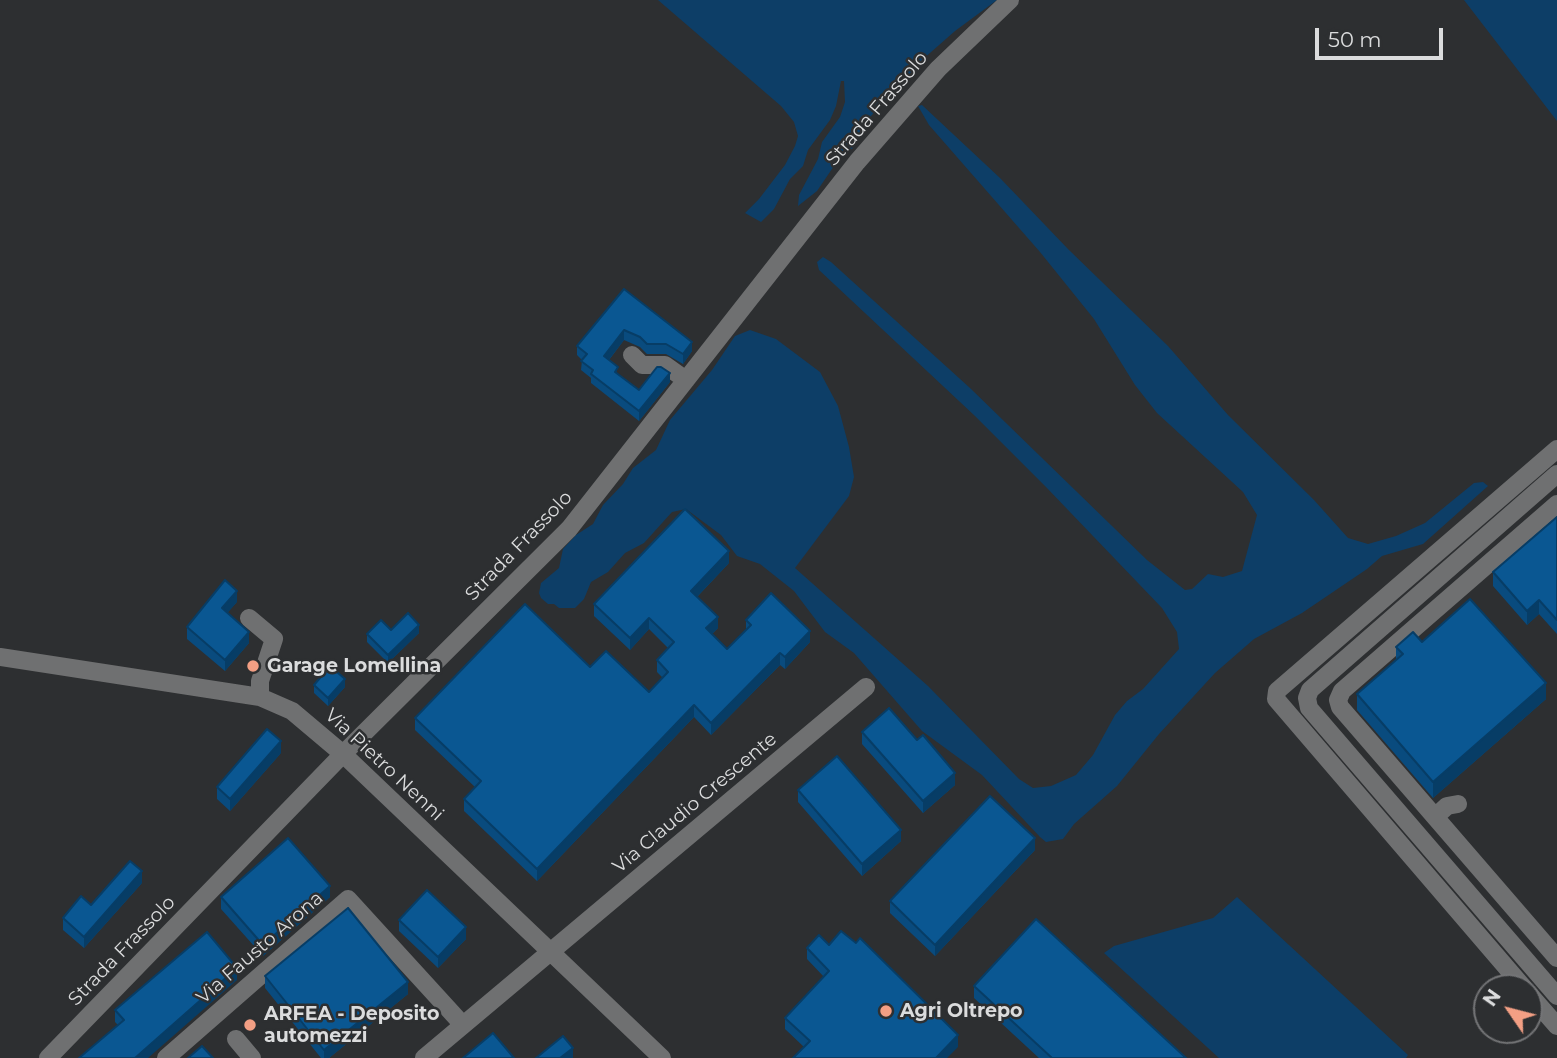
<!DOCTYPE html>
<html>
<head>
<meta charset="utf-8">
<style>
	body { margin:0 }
	#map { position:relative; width:1557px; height:1058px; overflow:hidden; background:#2d2f31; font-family:Montserrat,sans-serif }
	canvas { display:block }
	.north { position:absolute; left:1473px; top:974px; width:70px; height:70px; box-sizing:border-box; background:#2d2f31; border:2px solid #737476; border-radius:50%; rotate:305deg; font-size:19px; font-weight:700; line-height:28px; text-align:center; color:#dbdcdd }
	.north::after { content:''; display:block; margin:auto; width:24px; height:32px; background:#f39f84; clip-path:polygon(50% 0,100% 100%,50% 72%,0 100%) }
	.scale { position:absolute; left:1315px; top:28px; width:128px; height:32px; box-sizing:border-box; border:4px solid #dbdcdd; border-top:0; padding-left:9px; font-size:21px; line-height:24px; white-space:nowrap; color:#dbdcdd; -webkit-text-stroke:5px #2d2f31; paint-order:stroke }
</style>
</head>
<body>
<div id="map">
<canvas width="1557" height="1058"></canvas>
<div class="north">N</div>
<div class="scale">50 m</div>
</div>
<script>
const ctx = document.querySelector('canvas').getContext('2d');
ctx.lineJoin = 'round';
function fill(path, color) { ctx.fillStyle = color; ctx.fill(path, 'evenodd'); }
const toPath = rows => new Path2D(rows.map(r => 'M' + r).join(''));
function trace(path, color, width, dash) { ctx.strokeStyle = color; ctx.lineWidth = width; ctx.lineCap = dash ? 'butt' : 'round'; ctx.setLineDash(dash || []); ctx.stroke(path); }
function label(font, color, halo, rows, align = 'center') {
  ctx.font = font + ' Montserrat,sans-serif'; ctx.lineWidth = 5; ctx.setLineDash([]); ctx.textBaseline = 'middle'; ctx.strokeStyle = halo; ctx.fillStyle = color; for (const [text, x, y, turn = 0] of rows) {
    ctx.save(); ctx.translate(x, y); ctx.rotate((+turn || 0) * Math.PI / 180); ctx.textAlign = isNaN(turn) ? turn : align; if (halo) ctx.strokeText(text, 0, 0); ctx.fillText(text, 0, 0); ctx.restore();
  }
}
const green = toPath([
	[658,0,997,0,955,31,922,60,871,116,855,146,836,163,817,191,798,206,799,195,818,159,822,142,840,117,845,102,844,81,841,81,836,106,830,120,808,150,803,166,790,179,774,209,761,222,745,213,759,199,785,165,795,146,798,136,794,122,781,106],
	[1464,0,1557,0,1557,121],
	[922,105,1000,178,1068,249,1168,346,1228,415,1314,500,1348,538,1368,544,1396,536,1425,523,1474,483,1483,482,1488,486,1423,544,1382,556,1367,569,1302,613,1254,639,1215,673,1159,734,1117,786,1074,824,1063,839,1046,842,1040,837,982,775,922,731,854,653,825,632,794,591,760,564,737,556,721,535,686,509,672,512,644,543,625,553,608,572,591,582,584,599,575,608,559,608,554,604,548,604,541,598,539,593,541,583,559,568,563,549,576,535,593,524,603,505,623,484,633,468,656,450,670,420,712,370,735,336,750,330,776,339,820,372,838,406,849,447,854,477,849,496,795,568,928,686,1019,779,1033,788,1051,786,1076,775,1093,755,1115,715,1127,701,1143,689,1179,649,1177,632,1162,608,1046,487,975,416,819,270,817,262,823,257,831,262,970,388,1147,560,1185,590,1192,589,1208,574,1223,577,1242,571,1257,515,1243,492,1157,413,1135,385,1094,319,1040,252,929,125,918,106],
	[1237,897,1408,1055,1406,1058,1219,1058,1104,953,1114,946,1213,918]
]);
const minor = toPath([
	[632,355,642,365,665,365,686,380],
	[1557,474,1310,690,1307,698,1309,708,1557,996],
	[1557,504,1342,691,1338,700,1340,707,1557,958],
	[249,618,274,639,260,681,260,697],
	[0,657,260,697,292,711,343,754,662,1058],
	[1435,817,1447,806,1458,804],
	[1524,988,1276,699,1277,691,1557,449],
	[1529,994,1557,1026],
	[236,1039,252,1058],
	[48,1058,343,754,569,529,857,162,938,69,1010,0],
	[166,1058,348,899,463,1025],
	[424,1058,866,687]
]);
const wall = toPath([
	[624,289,692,351,683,364,666,354,647,354,640,347,624,340,609,360,618,374,639,390,670,382,639,421,591,383,591,378,581,370,582,360,577,355,577,346],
	[1557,517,1557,634,1539,614,1527,625,1493,586,1493,572],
	[729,563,697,597,718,628,712,634,727,649,746,630,746,620,810,642,785,669,780,665,711,735,694,717,537,881,464,811,464,799,475,787,415,730,415,718,590,667,649,692,663,678,657,672,657,660,668,648,649,629,630,650,594,616,594,604],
	[237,602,227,613,249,643,225,671,187,639,187,627],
	[391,630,419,633,388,663,367,642,367,634],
	[1396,647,1546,699,1433,798,1357,710,1357,694,1396,660],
	[314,685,345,687,328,706,314,693],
	[862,732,955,785,923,813,862,744],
	[281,753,230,811,217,799,217,787],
	[798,790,901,841,862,876,798,802],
	[1035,850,935,956,890,913,890,901],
	[142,883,84,948,63,930,63,918],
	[221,897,330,897,263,956,221,909],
	[399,920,466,939,438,968,399,931],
	[829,945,958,1047,804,1047,785,1029,785,1018,824,977,807,959,807,948],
	[265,976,408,994,329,1058,321,1058,265,988],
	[237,980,118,1025,115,1022,115,1010],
	[974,986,1186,1058,1039,1058,974,998]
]);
const shadedWall = toPath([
	[624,330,624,340,604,366,604,356],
	[692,342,692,351,683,364,683,354],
	[670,373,670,382,639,421,639,411],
	[729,551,729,563,691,603,691,591],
	[237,591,237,602,222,619,222,608],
	[1539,600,1539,614,1527,625,1527,611],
	[718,617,718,628,706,640,706,628],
	[649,618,649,629,630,650,630,638],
	[419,625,419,633,388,663,388,655],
	[810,631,810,642,785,669,785,657],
	[249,632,249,643,225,671,225,660],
	[780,653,780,665,711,735,711,723],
	[345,679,345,687,328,706,328,698],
	[1546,683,1546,699,1433,798,1433,782],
	[694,705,694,717,537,881,537,869],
	[281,741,281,753,230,811,230,799],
	[955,773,955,785,923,813,923,801],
	[901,830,901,841,862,876,862,864],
	[1035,838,1035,850,935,956,935,945],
	[142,871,142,883,84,948,84,937],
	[330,886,330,897,263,956,263,945],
	[466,927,466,939,438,968,438,957],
	[237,968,237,980,148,1058,135,1058],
	[408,982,408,994,329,1058,324,1058,324,1050],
	[958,1035,958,1047,947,1058,936,1058],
	[573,1048,573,1058,560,1058]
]);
const building = toPath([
	[624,289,692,342,683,354,666,344,647,344,640,337,624,330,604,356,618,367,615,372,639,390,657,367,661,367,670,373,639,411,591,374,593,370,581,361,587,354,577,346,624,289],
	[685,509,729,551,691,591,718,617,706,628,727,649,751,625,746,620,771,593,810,631,785,657,780,653,711,723,694,705,537,869,464,799,481,781,415,718,525,604,590,667,606,651,649,692,668,672,657,660,674,642,649,618,630,638,594,604,685,509],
	[1557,517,1557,620,1539,600,1527,611,1493,572,1557,517],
	[225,580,237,591,222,608,249,632,225,660,187,627,225,580],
	[1470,599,1546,683,1433,782,1357,694,1403,654,1396,647,1413,632,1422,642,1470,599],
	[408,613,419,625,388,655,367,634,381,620,391,630,408,613],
	[330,666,345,679,328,698,314,685,330,666],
	[889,708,917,740,923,735,955,773,923,801,862,732,889,708],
	[267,729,281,741,230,799,217,787,267,729],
	[837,756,901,830,862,864,798,790,837,756],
	[990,796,1035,838,935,945,890,901,990,796],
	[288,838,330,886,263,945,221,897,288,838],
	[130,861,142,871,84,937,63,918,81,896,91,905,130,861],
	[427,890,466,927,438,957,399,920,427,890],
	[348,908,408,982,324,1050,265,976,348,908],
	[1036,919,1186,1058,1052,1058,974,986,1036,919],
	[841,931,856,943,860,938,958,1035,936,1058,793,1058,810,1041,785,1018,829,971,807,948,819,935,829,945,841,931],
	[207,932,237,968,135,1058,79,1058,124,1020,115,1010,207,932],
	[493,1033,514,1058,463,1058,493,1033],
	[563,1036,573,1048,560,1058,536,1058,563,1036],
	[202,1046,213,1058,188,1058,202,1046]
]);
const markers = [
	[253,666,7,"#f39f84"],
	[886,1011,7,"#f39f84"],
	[250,1025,7,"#f39f84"]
];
const streetNames = [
	["Strada Frassolo",877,109,-49],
	["Strada Frassolo",519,546,-46],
	["Via Pietro Nenni",384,765,43],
	["Via Claudio Crescente",695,803,-40],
	["Via Fausto Arona",260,948,-41],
	["Strada Frassolo",122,951,-46]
];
const poiNames = [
	["Garage Lomellina",267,666],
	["Agri Oltrepo",900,1011],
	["ARFEA - Deposito",264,1014],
	["automezzi",264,1036]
];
fill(green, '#0d3e67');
trace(minor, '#6f7071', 18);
fill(wall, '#094b7e');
fill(shadedWall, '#073d66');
fill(building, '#0a5792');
trace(building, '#073d66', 2);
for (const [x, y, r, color] of markers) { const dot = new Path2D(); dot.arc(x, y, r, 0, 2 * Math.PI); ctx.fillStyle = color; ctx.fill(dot); trace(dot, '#2d2f31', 2.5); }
label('19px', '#dbdcdd', '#2d2f31', streetNames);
label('bold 19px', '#dbdcdd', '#2d2f31', poiNames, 'left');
</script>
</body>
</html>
